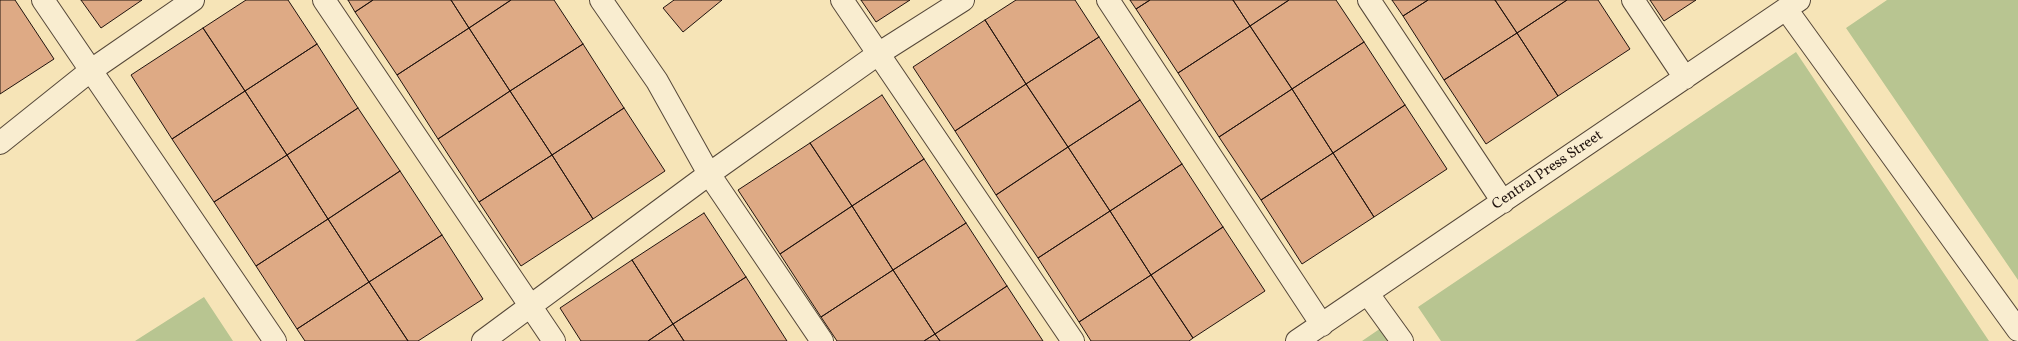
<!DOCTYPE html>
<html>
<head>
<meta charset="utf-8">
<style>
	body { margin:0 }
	canvas { display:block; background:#f6e4b7 }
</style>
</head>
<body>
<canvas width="2018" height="341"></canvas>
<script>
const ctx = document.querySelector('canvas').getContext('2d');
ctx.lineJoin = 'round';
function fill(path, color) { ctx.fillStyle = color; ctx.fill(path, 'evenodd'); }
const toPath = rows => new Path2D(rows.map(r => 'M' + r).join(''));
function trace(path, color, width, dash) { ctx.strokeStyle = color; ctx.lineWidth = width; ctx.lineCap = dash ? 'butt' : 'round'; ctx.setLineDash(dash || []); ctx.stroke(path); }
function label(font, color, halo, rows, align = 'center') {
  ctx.font = font + ' Vollkorn,serif'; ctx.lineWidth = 3; ctx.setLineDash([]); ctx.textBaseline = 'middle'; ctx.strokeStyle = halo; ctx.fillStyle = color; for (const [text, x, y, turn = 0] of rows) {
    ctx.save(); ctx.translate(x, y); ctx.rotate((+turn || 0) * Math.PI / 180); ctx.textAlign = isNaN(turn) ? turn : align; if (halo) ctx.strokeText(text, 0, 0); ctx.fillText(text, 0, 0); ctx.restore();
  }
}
const green = toPath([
	[1887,0,2018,0,2018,280,1846,28],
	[1796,52,1989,341,1441,341,1418,307],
	[204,297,233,341,135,341],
	[1381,328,1390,341,1362,341]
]);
const building = toPath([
	[0,0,15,0,54,59,0,94,0,0],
	[81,0,142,0,101,28,81,0],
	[246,0,288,0,317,44,245,91,203,28,246,0],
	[348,0,373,0,355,12,348,0],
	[373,0,451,0,469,28,397,75,355,12,373,0],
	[451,0,511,0,469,28,451,0],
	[511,0,554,0,583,44,510,91,469,28,511,0],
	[674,0,722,0,683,32,663,8,674,0],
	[861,0,910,0,876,22,861,0],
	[1016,0,1075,0,1099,37,1026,84,985,20,1016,0],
	[1130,0,1150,0,1136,9,1130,0],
	[1150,0,1233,0,1250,26,1178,73,1136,9,1150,0],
	[1233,0,1289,0,1250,26,1233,0],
	[1289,0,1336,0,1364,42,1292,89,1250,26,1289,0],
	[1392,0,1428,0,1403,16,1392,0],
	[1428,0,1495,0,1517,33,1444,80,1403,16,1428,0],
	[1495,0,1567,0,1517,33,1495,0],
	[1567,0,1598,0,1630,49,1558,96,1517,33,1567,0],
	[1650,0,1696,0,1664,21,1650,0],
	[985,20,1026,84,955,131,913,67,985,20],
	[1250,26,1292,89,1219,137,1178,73,1250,26],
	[203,28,245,91,172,139,131,75,203,28],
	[469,28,510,91,438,139,397,75,469,28],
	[1517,33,1558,96,1486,144,1444,80,1517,33],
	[1099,37,1140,100,1068,147,1026,84,1099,37],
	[1364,42,1405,105,1333,153,1292,89,1364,42],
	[317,44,358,108,287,155,245,91,317,44],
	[583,44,624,108,552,155,510,91,583,44],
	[1026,84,1068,147,996,195,955,131,1026,84],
	[1292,89,1333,153,1261,200,1219,137,1292,89],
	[245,91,287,155,214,202,172,139,245,91],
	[510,91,552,155,479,202,438,139,510,91],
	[882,95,924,159,852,206,810,143,882,95],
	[1140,100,1182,164,1110,211,1068,147,1140,100],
	[1405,105,1447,169,1374,217,1333,153,1405,105],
	[358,108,400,171,328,219,287,155,358,108],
	[624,108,665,171,593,219,552,155,624,108],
	[810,143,852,206,780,254,738,190,810,143],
	[1068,147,1110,211,1038,258,996,195,1068,147],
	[1333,153,1374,217,1302,264,1261,200,1333,153],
	[287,155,328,219,256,266,214,202,287,155],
	[552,155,593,219,521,266,479,202,552,155],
	[924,159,966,223,893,270,852,206,924,159],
	[1182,164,1223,227,1151,275,1110,211,1182,164],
	[400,171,442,235,369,282,328,219,400,171],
	[852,206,893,270,821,317,780,254,852,206],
	[1110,211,1151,275,1079,322,1038,258,1110,211],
	[704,213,746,277,673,324,632,260,704,213],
	[328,219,369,282,297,329,256,266,328,219],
	[966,223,1007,286,935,334,893,270,966,223],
	[1223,227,1265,291,1193,338,1151,275,1223,227],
	[442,235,483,299,418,341,408,341,369,282,442,235],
	[632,260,673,324,648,341,581,341,560,308,632,260],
	[893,270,935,334,924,341,837,341,821,317,893,270],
	[1151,275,1193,338,1189,341,1091,341,1079,322,1151,275],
	[746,277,787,341,684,341,673,324,746,277],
	[369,282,408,341,305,341,297,329,369,282],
	[1007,286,1043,341,940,341,935,334,1007,286],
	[673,324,684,341,648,341,673,324],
	[935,334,940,341,924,341,935,334]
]);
const minor = toPath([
	[43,0,275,341],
	[324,0,554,341],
	[601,0,657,81,709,174,822,341],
	[842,0,1073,341],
	[1108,0,1322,325],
	[1369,0,1503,202],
	[1633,0,1685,78],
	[1786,9,2018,330],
	[0,143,90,71,193,0],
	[1368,294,1402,341],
	[483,341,709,174,878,54,963,0],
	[1297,341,1799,0]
]);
const streetNames = [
	["Central Press Street",1548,171,-34]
];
fill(green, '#b8c591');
fill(building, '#deaa85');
trace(building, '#21140f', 1);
trace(minor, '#564839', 24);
trace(minor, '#f9edd0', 22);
label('15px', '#21140f', '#f9edd0', streetNames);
</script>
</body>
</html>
